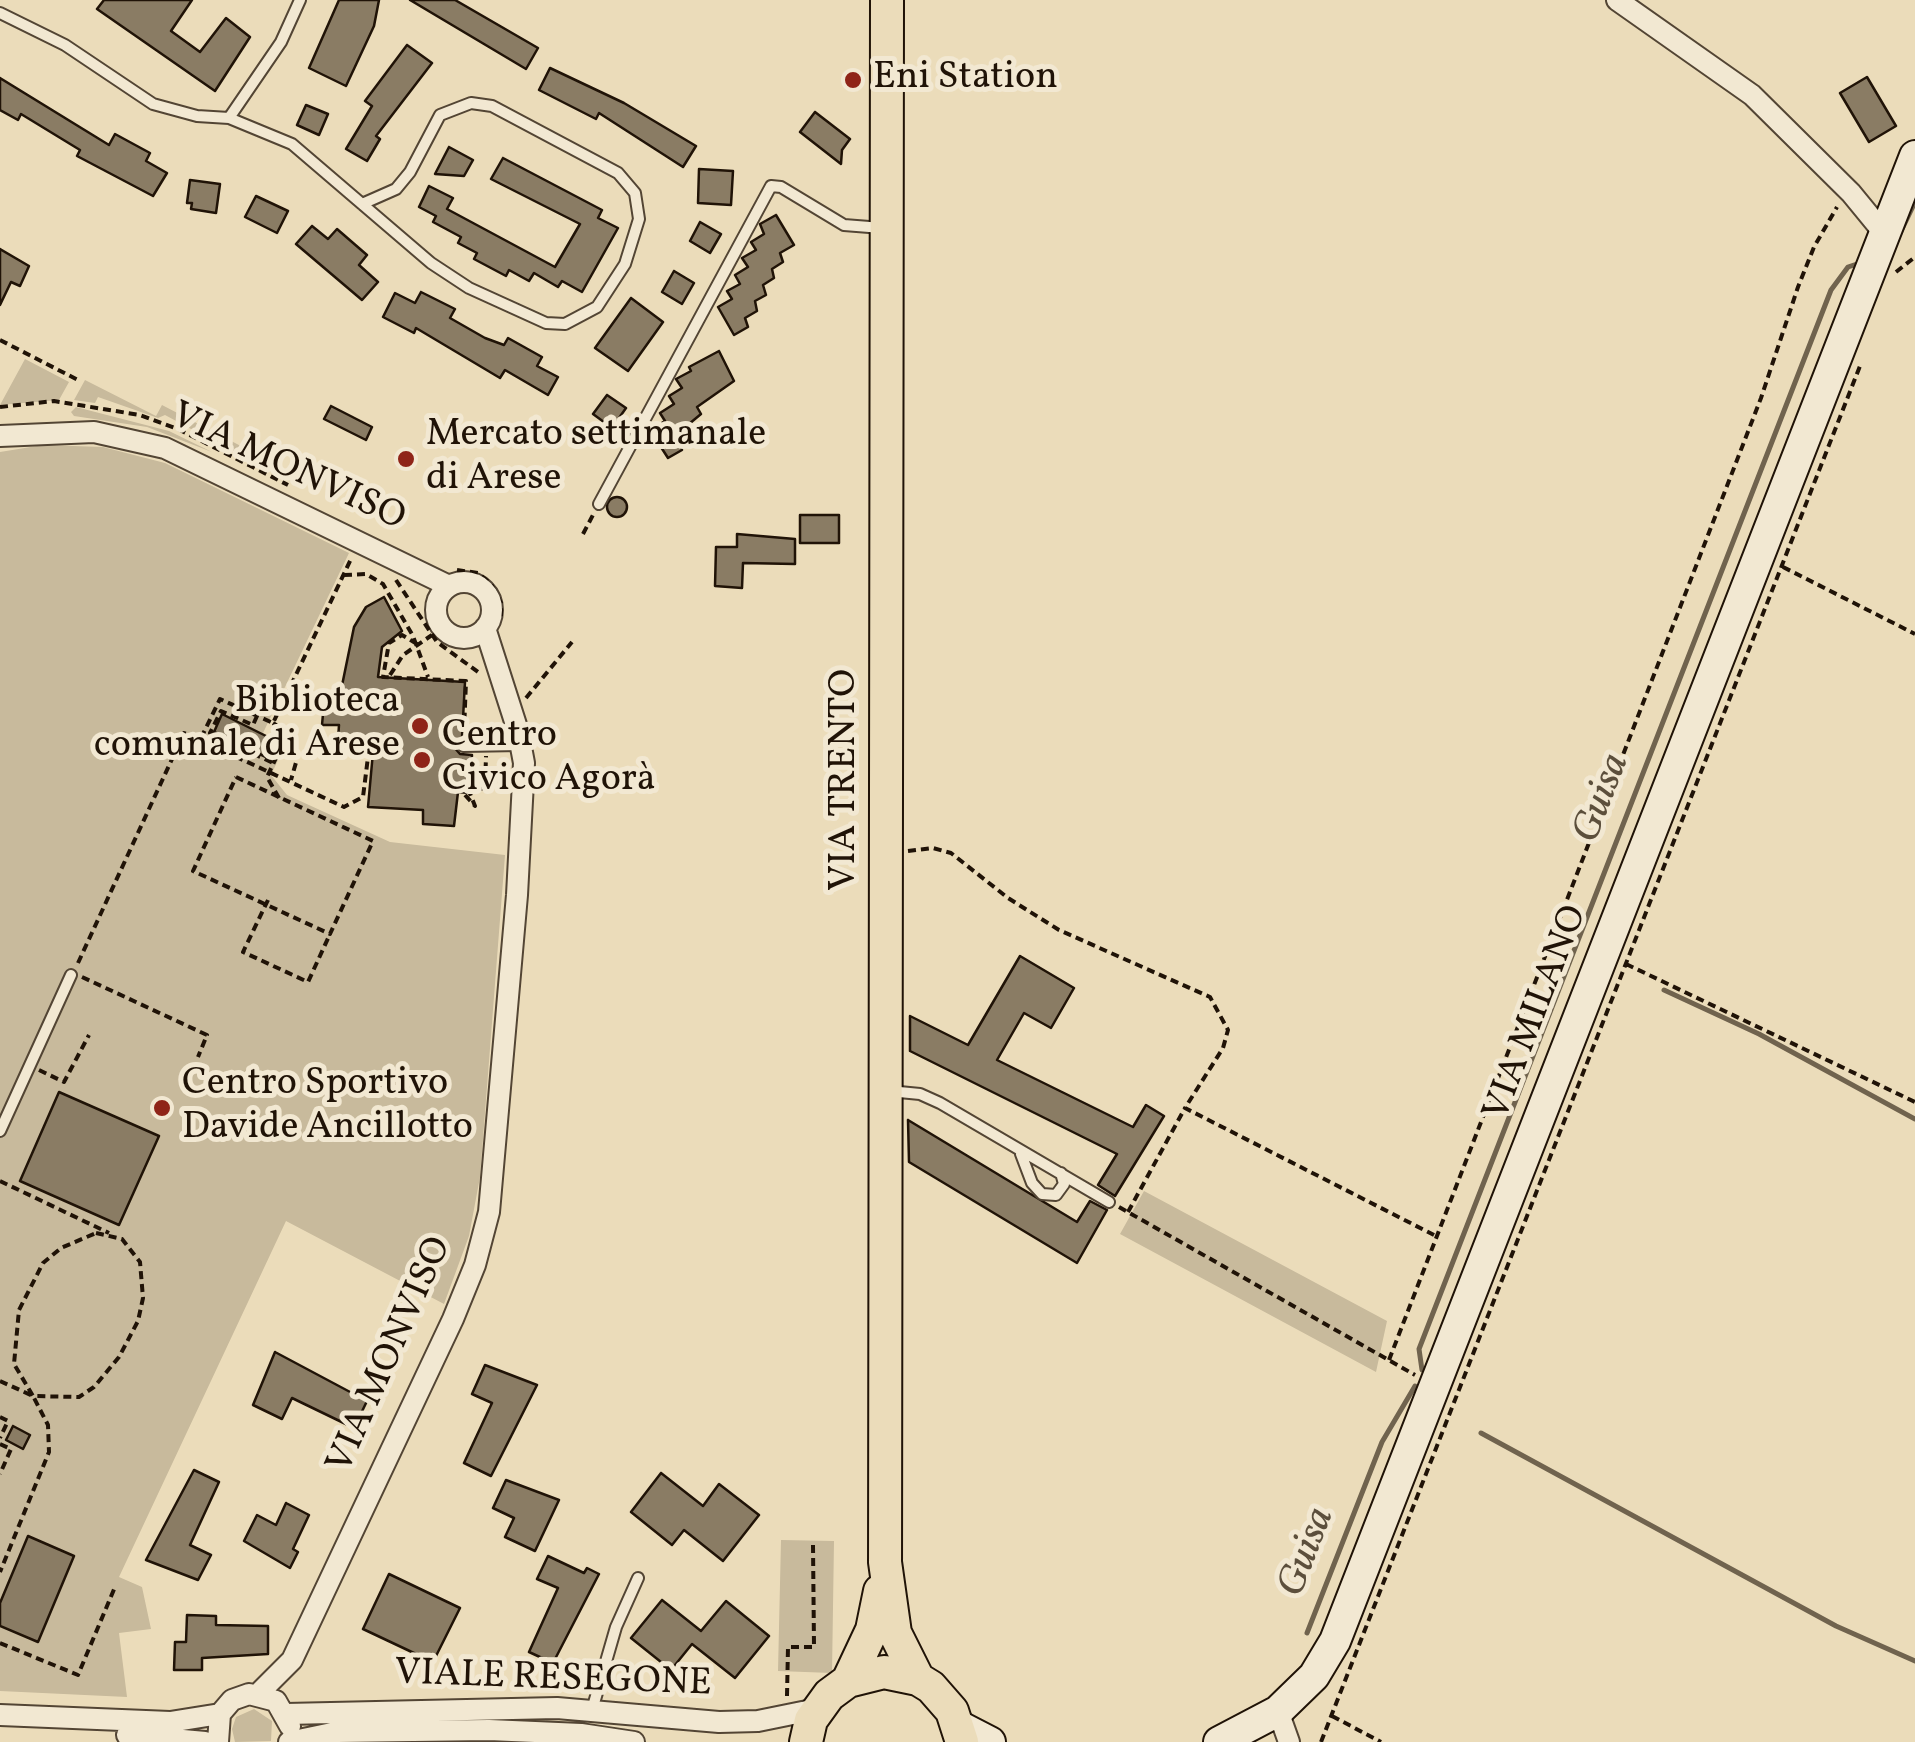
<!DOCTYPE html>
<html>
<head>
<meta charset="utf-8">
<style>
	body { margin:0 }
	canvas { display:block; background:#ebdcba }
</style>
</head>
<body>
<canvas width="1915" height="1742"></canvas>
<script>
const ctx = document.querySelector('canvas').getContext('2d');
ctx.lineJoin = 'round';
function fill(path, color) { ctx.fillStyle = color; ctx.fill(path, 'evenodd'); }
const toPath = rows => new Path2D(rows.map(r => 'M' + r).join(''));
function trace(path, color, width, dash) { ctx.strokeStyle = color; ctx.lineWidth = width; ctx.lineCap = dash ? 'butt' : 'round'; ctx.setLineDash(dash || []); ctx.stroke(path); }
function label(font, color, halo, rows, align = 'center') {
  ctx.font = font + ' Vollkorn,serif'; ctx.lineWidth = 10; ctx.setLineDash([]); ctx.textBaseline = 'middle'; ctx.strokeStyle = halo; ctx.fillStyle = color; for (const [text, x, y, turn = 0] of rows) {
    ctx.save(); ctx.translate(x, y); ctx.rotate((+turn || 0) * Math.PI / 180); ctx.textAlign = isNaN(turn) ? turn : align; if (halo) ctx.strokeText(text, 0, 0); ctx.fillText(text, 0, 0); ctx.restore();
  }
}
const green = toPath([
	[25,359,69,382,59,400,0,405],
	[85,380,156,416,162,405,260,456,256,464,165,415,158,418,98,397,95,403,74,400],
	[76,407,169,431,212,452,147,427,74,416,71,412],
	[43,445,103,447,165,463,349,553,263,733,285,745,271,775,287,795,390,842,505,855,480,1177,469,1236,444,1304,286,1221,119,1577,142,1587,151,1629,119,1633,127,1697,0,1691,0,452],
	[1144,1191,1387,1321,1376,1372,1120,1234],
	[781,1540,834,1541,832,1673,778,1671],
	[254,1709,272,1721,271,1741,235,1742,232,1729,236,1717]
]);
const stream = toPath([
	[1891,252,1915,202],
	[1664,990,1759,1034,1915,1119],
	[1422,1370,1419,1349,1831,290,1848,267,1860,263],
	[1481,1433,1836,1626,1915,1661],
	[1307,1633,1382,1442,1415,1386]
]);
const building = toPath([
	[104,0,192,0,171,31,200,52,226,18,250,37,215,91,97,9,104,0],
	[339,0,379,0,374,26,346,86,309,68,339,0],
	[410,0,455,0,538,48,526,69,410,0],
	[407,45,432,63,376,136,380,139,367,161,346,149,372,106,365,101,407,45],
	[550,68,624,103,696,146,683,167,599,113,596,119,539,90,550,68],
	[1867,77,1896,126,1869,142,1840,93,1867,77],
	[0,78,109,145,115,134,150,153,146,161,167,173,153,196,77,156,80,150,21,114,18,120,0,110,0,78],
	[306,105,328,114,319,135,297,125,306,105],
	[815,112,850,139,842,150,841,164,800,132,815,112],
	[449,147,473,160,464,176,435,174,449,147],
	[503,158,602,210,598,218,618,228,582,292,562,281,558,287,534,273,529,281,509,270,506,276,474,259,477,253,458,243,461,237,433,222,436,216,419,207,429,186,453,198,447,209,555,267,580,224,491,179,503,158],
	[699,169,733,171,731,205,698,203,699,169],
	[190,180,220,184,216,213,191,209,192,203,187,203,190,180],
	[256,196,288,211,277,233,245,217,256,196],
	[776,215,794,245,780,253,783,262,772,269,774,278,763,285,766,295,755,301,757,311,745,318,748,327,734,335,718,307,732,299,727,291,740,284,735,275,748,267,742,258,756,250,751,242,764,234,760,224,776,215],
	[700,222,721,234,710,253,690,241,700,222],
	[312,226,328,239,337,229,367,255,359,265,378,282,362,300,296,244,312,226],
	[0,249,29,266,20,286,11,282,0,305,0,249],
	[674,271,694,283,682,304,662,292,674,271],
	[421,292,455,309,450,318,485,338,504,345,508,338,542,357,537,366,558,377,548,395,505,370,500,378,416,328,414,333,383,317,395,293,415,303,421,292],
	[631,298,663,322,628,371,595,348,631,298],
	[719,351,734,381,697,407,701,414,689,424,692,434,680,442,682,450,668,458,650,430,665,421,660,413,674,404,669,396,682,388,676,379,691,371,689,367,719,351],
	[607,395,626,408,612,428,593,414,607,395],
	[331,406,372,427,366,440,324,419,331,406],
	'607 507a10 10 0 1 1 20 0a10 10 0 1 1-20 0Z',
	[800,515,839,515,839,543,800,543,800,515],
	[737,534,795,539,795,564,743,563,742,588,715,586,716,547,737,547,737,534],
	[384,597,402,631,382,647,378,677,465,682,462,737,454,747,460,754,472,755,469,793,458,792,454,826,423,824,423,810,368,807,374,741,338,740,339,725,322,725,324,703,338,705,354,627,366,607,384,597],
	[222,714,278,742,270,759,214,732,222,714],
	[1020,956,1074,988,1051,1028,1024,1013,997,1060,1133,1127,1146,1105,1164,1116,1115,1196,1098,1185,1117,1154,910,1051,910,1016,968,1045,1020,956],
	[59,1092,159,1136,119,1225,20,1181,59,1092],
	[908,1120,1077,1222,1090,1201,1107,1210,1077,1263,909,1162,908,1120],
	[275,1352,367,1401,354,1428,292,1398,282,1419,253,1405,275,1352],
	[485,1365,537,1385,491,1476,464,1463,492,1403,472,1394,485,1365],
	[13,1426,30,1435,23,1449,6,1440,13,1426],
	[194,1470,219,1482,190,1545,211,1555,198,1580,146,1560,194,1470],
	[661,1473,703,1506,719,1484,759,1515,723,1561,684,1530,672,1545,631,1512,661,1473],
	[506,1480,559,1500,535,1551,505,1537,514,1518,493,1508,506,1480],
	[286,1503,309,1515,293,1549,298,1552,290,1568,244,1541,257,1515,276,1525,286,1503],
	[28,1536,74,1556,38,1642,0,1626,0,1603,28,1536],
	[548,1556,584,1573,587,1568,599,1574,553,1663,529,1652,558,1588,537,1579,548,1556],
	[389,1574,460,1608,433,1662,363,1629,389,1574],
	[662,1600,701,1631,726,1601,769,1636,735,1678,692,1644,671,1670,631,1638,662,1600],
	[187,1615,216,1616,216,1625,268,1626,268,1654,202,1658,202,1670,174,1670,175,1642,186,1642,187,1615]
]);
const path = toPath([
	[1896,272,1915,257],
	[0,340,78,380],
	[0,407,54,401,140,415,178,429,288,485],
	[583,534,594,513],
	[1783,567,1915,634],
	[457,570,478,573,491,584,501,603,501,617],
	[344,575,366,574,383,584,413,636,428,677],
	[396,580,437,642,478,672],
	[417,644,402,635,389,643,383,677,466,681,464,731],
	[390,675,403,655,432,635],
	[526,698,572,642],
	[257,716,253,725,221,711,210,733,273,763],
	[273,723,295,738,297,759,291,780],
	[200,740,344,807,363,797,370,741],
	[236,777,373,841,330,934,193,871,236,777],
	[465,795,475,806,469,791,485,788,486,756],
	[279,798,267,777,282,745],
	[908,851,933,848,951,853,1008,898,1059,930,1210,997,1228,1030,1223,1048,1185,1108,1434,1235],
	[268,900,243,952,308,982,330,934],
	[78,963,184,733,200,740,220,699,273,723,351,559],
	[1626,964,1915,1102],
	[82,977,207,1035,198,1057],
	[39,1070,64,1082,89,1035],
	[0,1181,109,1233],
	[1119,1207,1415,1375],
	[1128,1212,1185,1108],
	[96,1233,122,1239,140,1262,143,1298,138,1321,119,1357,94,1387,79,1397,33,1396,14,1364,19,1310,43,1263,61,1248,96,1233],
	[1389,1360,1761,398,1798,287,1814,247,1837,207],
	[0,1381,33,1396,48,1425,49,1452,0,1572],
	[0,1417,8,1421,0,1438],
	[0,1444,11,1449,0,1474],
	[0,1643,78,1675,115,1587],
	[787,1696,788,1647,814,1647,813,1545],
	[1332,1716,1381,1742],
	[1321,1742,1860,366]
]);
const lane = toPath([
	[0,13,65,45,153,104,197,116,229,118,292,144,431,263,469,288,546,323,565,324,597,307,625,264,639,219,635,193,618,173,492,106,471,103,440,115,410,172,396,189,362,204],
	[229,118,281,42,300,0],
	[599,504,771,186,781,187,844,225,882,228],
	[463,746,520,745],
	[889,1091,920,1094,940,1103,1109,1202],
	[0,1131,71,975],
	[1021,1154,1032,1183,1042,1194,1056,1195,1064,1184,1061,1173],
	[592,1710,616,1627,638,1578]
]);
const street = toPath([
	[1617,0,1752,95,1851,193,1883,232],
	[0,436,94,432,165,448,449,586],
	'436 610a28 28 0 1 1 56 0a28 28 0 1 1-56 0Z',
	[258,1694,292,1660,453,1319,475,1265,489,1212,517,895,524,763,518,731,485,628],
	[1278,1711,1289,1742],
	[286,1714,557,1708,719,1722,758,1721,817,1709],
	[0,1715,170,1722,220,1714],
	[127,1735,205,1742],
	[218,1742,220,1714,232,1700,249,1694,276,1701,290,1726],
	[289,1742,337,1732,489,1730,581,1734,634,1742]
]);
const secondary = toPath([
	[959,1726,990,1742],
	[1219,1742,1278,1711,1314,1676,1335,1641,1915,156]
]);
const primary = toPath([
	[887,0,885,1562,895,1633,918,1679],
	[848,1681,872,1630,880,1591],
	[806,1742,811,1720,829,1695,848,1681,884,1672,918,1679,931,1687,952,1711,962,1742]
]);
const markers = [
	[853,80,10,"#8f2418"],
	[406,459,10,"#8f2418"],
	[420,726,10,"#8f2418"],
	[422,760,10,"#8f2418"],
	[162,1108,10,"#8f2418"]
];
const poiNames = [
	["Eni Station",873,80],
	["Mercato settimanale",426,437],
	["di Arese",426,481],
	["Biblioteca",400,704,"right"],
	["comunale di Arese",400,748,"right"],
	["Centro",442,738],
	["Civico Agorà",442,782],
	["Centro Sportivo",182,1086],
	["Davide Ancillotto",182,1130]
];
const streetNames = [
	["VIA MONVISO",287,469,25],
	["VIA TRENTO",847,780,-90],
	["VIA MILANO",1538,1014,-69],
	["VIA MONVISO",392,1356,-66],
	["VIALE RESEGONE",553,1681,2]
];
const waterNames = [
	["Guisa",1604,799,-69],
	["Guisa",1309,1553,-69]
];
fill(green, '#c8ba9c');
trace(stream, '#70634e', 5);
fill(building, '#8a7c64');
trace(building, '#201307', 2.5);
trace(lane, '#534534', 14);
trace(street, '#534534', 24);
trace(secondary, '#201307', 34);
trace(primary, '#201307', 36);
trace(path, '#201307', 4, [8, 5]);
trace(lane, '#f2e8d2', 10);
trace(street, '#f2e8d2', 20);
trace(secondary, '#f2e8d2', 30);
trace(primary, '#ebdcba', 32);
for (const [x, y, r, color] of markers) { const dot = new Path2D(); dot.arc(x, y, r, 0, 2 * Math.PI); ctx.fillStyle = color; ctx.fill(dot); trace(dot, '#f2e8d2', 4); }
label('38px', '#201307', '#f2e8d2', poiNames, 'left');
label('38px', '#201307', '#f2e8d2', streetNames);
label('italic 40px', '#5c4f3c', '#f2e8d2', waterNames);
</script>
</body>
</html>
